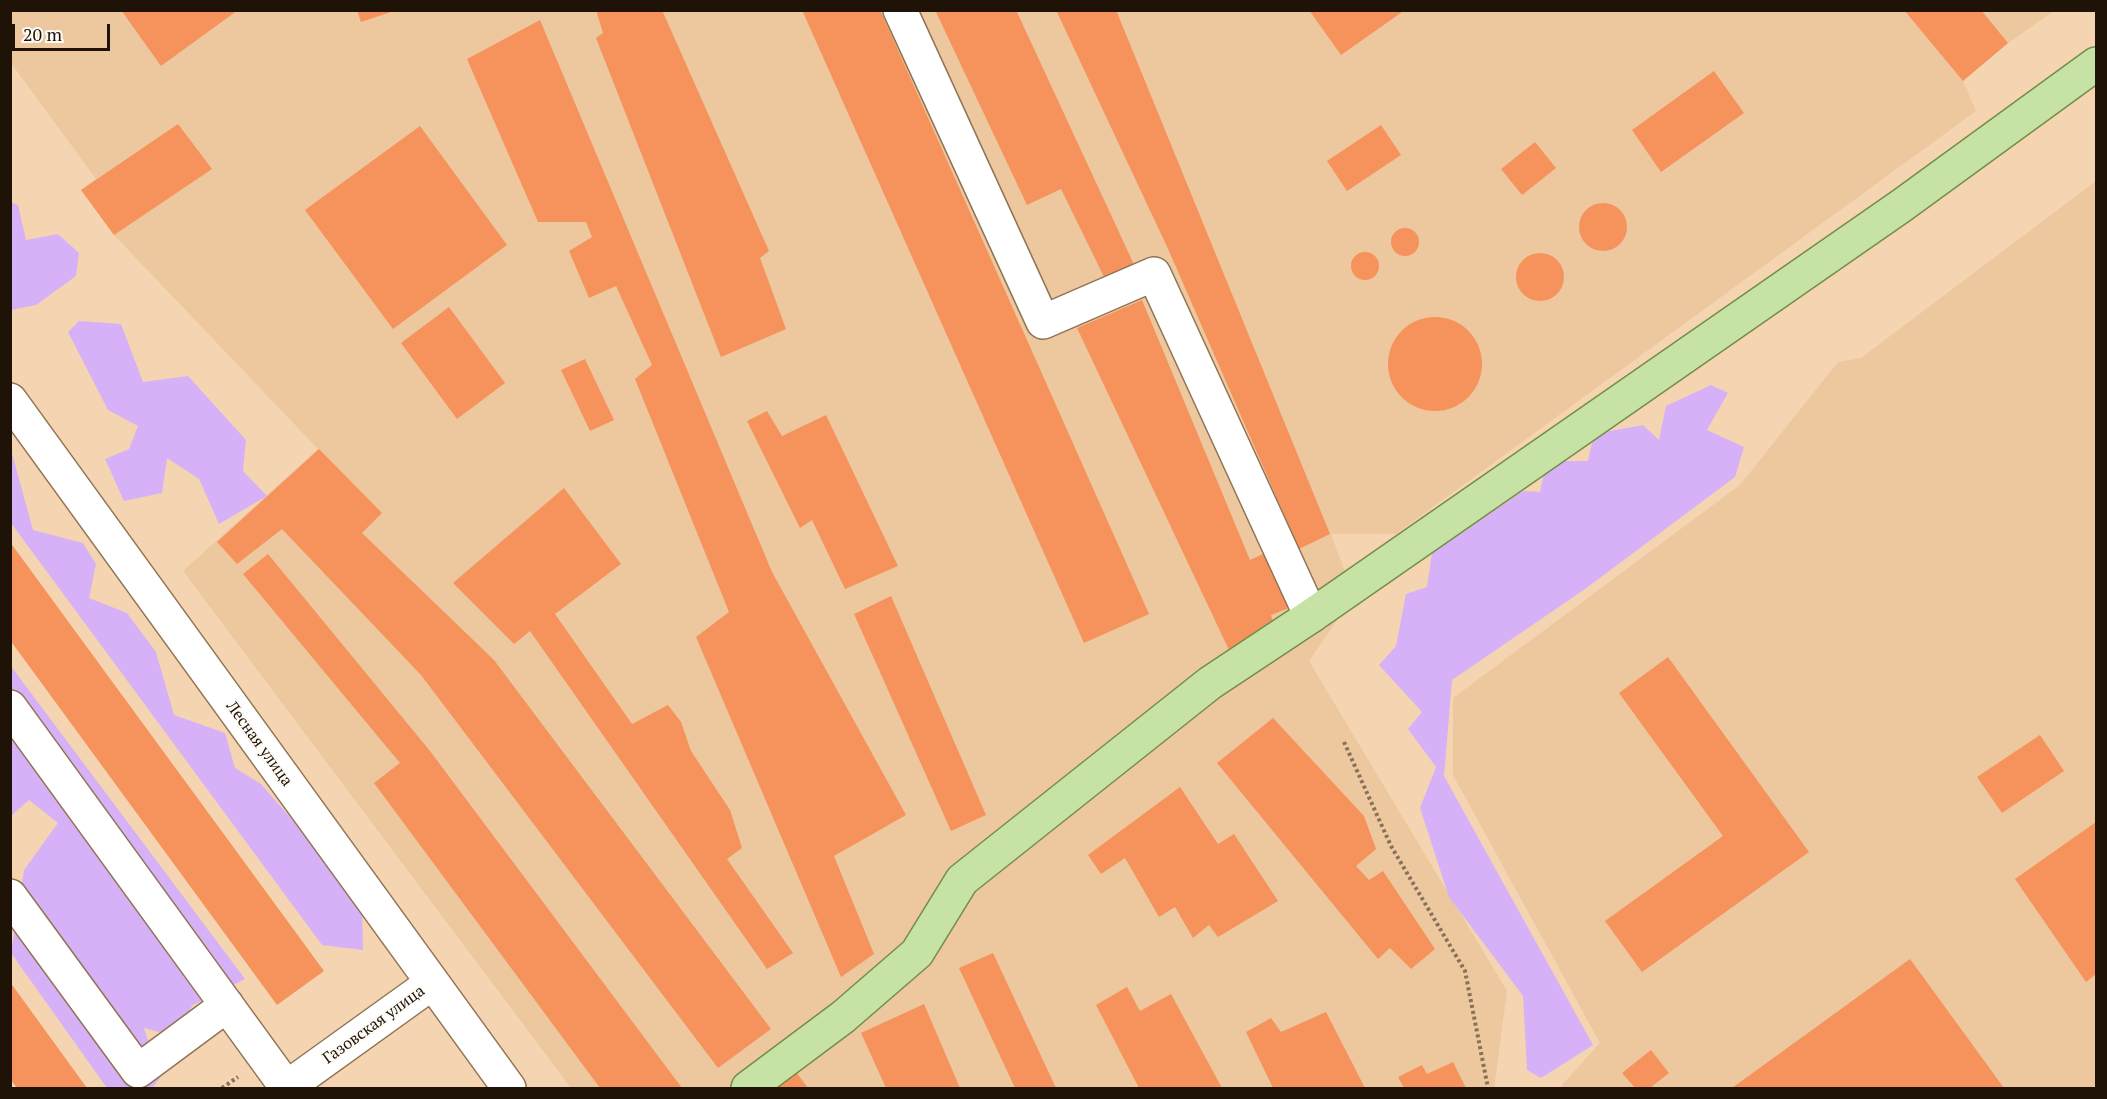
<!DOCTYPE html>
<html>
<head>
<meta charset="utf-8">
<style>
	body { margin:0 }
	#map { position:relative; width:2107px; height:1099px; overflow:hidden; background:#f5d4b1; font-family:"PT Serif",serif }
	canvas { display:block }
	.frame { position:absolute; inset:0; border:12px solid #1e1306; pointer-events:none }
	.scale { position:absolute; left:12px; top:24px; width:98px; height:27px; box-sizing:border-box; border:3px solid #1e1306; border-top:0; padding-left:8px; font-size:18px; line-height:21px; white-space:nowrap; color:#1e1306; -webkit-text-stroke:4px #fefbf7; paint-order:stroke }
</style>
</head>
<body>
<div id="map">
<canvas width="2107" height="1099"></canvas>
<div class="frame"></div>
<div class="scale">20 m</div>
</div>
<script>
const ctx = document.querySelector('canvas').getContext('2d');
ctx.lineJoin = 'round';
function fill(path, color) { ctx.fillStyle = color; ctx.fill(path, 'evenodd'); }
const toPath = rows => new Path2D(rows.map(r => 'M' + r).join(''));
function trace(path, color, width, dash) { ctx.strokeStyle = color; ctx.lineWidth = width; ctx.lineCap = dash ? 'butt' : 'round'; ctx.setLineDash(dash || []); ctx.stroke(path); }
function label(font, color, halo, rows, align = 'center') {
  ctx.font = font + ' "PT Serif",serif'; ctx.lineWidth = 4.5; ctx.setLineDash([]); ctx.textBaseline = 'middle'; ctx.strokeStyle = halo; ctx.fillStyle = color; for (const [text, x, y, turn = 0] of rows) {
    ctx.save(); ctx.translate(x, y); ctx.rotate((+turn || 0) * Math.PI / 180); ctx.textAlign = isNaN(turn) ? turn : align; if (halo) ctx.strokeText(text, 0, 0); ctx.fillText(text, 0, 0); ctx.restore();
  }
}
const built = toPath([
	[10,11,2054,11,2008,43,1963,81,1976,111,1396,534,1331,534,1354,596,1309,661,1507,991,1494,1088,571,1088,183,571,318,449,114,235,81,190,96,179,11,63],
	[2096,181,2096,1088,1563,1088,1562,1085,1600,1043,1453,775,1453,698,1740,485,1838,362,1861,358]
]);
const green = toPath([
	[11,202,18,205,26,240,58,234,79,253,76,276,36,305,11,310],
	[79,321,121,324,143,382,188,376,246,440,243,471,267,496,219,524,199,479,167,458,162,493,124,501,105,459,129,449,138,426,108,410,68,332],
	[1711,385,1728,393,1707,430,1744,447,1735,477,1585,589,1452,680,1444,776,1593,1045,1541,1078,1527,1070,1523,996,1449,897,1420,808,1436,767,1408,729,1422,712,1379,665,1396,646,1406,594,1427,587,1432,553,1523,491,1540,492,1544,473,1564,461,1588,461,1594,434,1643,425,1659,440,1666,406],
	[10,446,33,530,83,543,96,564,89,598,127,613,156,652,174,715,225,733,235,768,261,784,362,900,363,950,322,945,11,523],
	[10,665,245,979,193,1005,171,1035,144,1028,160,1078,152,1088,107,1088,11,953,24,870,58,823,29,800,11,816]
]);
const building = toPath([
	[121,10,238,10,161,66],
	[357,10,394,10,394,11,361,22],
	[596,10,662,10,769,251,760,258,786,329,721,357,596,38,603,33],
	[802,10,880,10,1149,614,1084,643],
	[935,10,1016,10,1137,271,1108,285,1061,189,1027,205],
	[1056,10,1116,10,1330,534,1299,549,1169,251],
	[1309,10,1405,10,1341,55],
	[1904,10,1981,10,2008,43,1963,81],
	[540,20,772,572,906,815,834,856,874,954,841,977,696,637,729,612,635,379,652,365,616,286,589,298,569,251,592,237,586,222,538,222,467,59],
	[1714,71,1744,113,1661,172,1632,130],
	[178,124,212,169,114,235,81,190],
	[1381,125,1401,155,1347,191,1327,161],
	[420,126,507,245,393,329,305,210],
	[1535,142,1556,168,1522,195,1501,169],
	'1579 227a24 24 0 1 1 48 0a24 24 0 1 1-48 0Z',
	'1391 242a14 14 0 1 1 28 0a14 14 0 1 1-28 0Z',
	'1351 266a14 14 0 1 1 28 0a14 14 0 1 1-28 0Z',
	'1516 277a24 24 0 1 1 48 0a24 24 0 1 1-48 0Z',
	[1142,300,1250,560,1265,553,1289,608,1271,615,1275,630,1229,650,1077,328],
	[449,307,505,383,457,419,401,343],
	'1388 364a47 47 0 1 1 94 0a47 47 0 1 1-94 0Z',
	[585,359,614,420,590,431,561,370],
	[767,411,782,436,826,415,898,566,845,589,812,520,800,528,747,421],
	[319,449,382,513,362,533,494,660,771,1029,718,1068,421,675,282,529,237,564,217,542],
	[564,488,621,564,555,614,632,724,668,705,681,722,691,751,730,810,742,848,727,859,793,953,767,969,530,631,514,644,453,583],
	[10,542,324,971,277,1005,10,640],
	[268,554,430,751,682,1088,600,1088,374,783,400,763,243,574],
	[891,596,986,815,951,831,854,614],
	[1668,657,1809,852,1642,972,1605,921,1723,836,1619,693],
	[1273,718,1364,816,1376,849,1356,866,1369,880,1383,871,1435,949,1411,969,1390,948,1378,959,1217,763],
	[2040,735,2064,771,2002,813,1977,777],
	[1180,787,1218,844,1234,834,1278,901,1218,937,1209,925,1193,938,1175,907,1159,917,1125,858,1101,874,1088,855],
	[2096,822,2096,974,2086,982,2015,879],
	[993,953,1056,1088,1015,1088,959,968],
	[1910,959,2004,1088,1732,1088],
	[10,982,87,1088,17,1088,10,1079],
	[1127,987,1140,1011,1171,994,1222,1088,1139,1088,1096,1005],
	[924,1004,960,1088,886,1088,861,1033],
	[1326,1012,1365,1088,1273,1088,1246,1032,1271,1018,1281,1032],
	[1651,1050,1669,1073,1650,1088,1635,1088,1622,1073],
	[1453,1062,1466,1088,1404,1088,1398,1077,1422,1065,1427,1074],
	[793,1068,808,1088,766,1088]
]);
const path = toPath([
	[1344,742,1391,846,1465,971,1488,1088],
	[222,1088,238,1077]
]);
const minor = toPath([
	[900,10,1043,322,1154,274,1311,616],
	[10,400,509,1088],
	[10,707,287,1088],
	[10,896,138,1071,227,1005],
	[286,1088,432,983]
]);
const major = toPath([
	[748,1088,843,1017,917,953,962,880,1210,683,1311,616,1901,206,2096,64]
]);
const streetNames = [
	["Лесная улица",259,744,54],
	["Газовская улица",374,1025,-36]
];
fill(built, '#edc79e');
fill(green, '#d7b1f8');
fill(building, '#f6935c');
trace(minor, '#907353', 36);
trace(major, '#748d46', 36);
trace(path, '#867159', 4, [3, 3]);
trace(minor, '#fff', 33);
trace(major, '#c7e2a5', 33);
label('16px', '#1e1306', '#fefbf7', streetNames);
</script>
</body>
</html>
